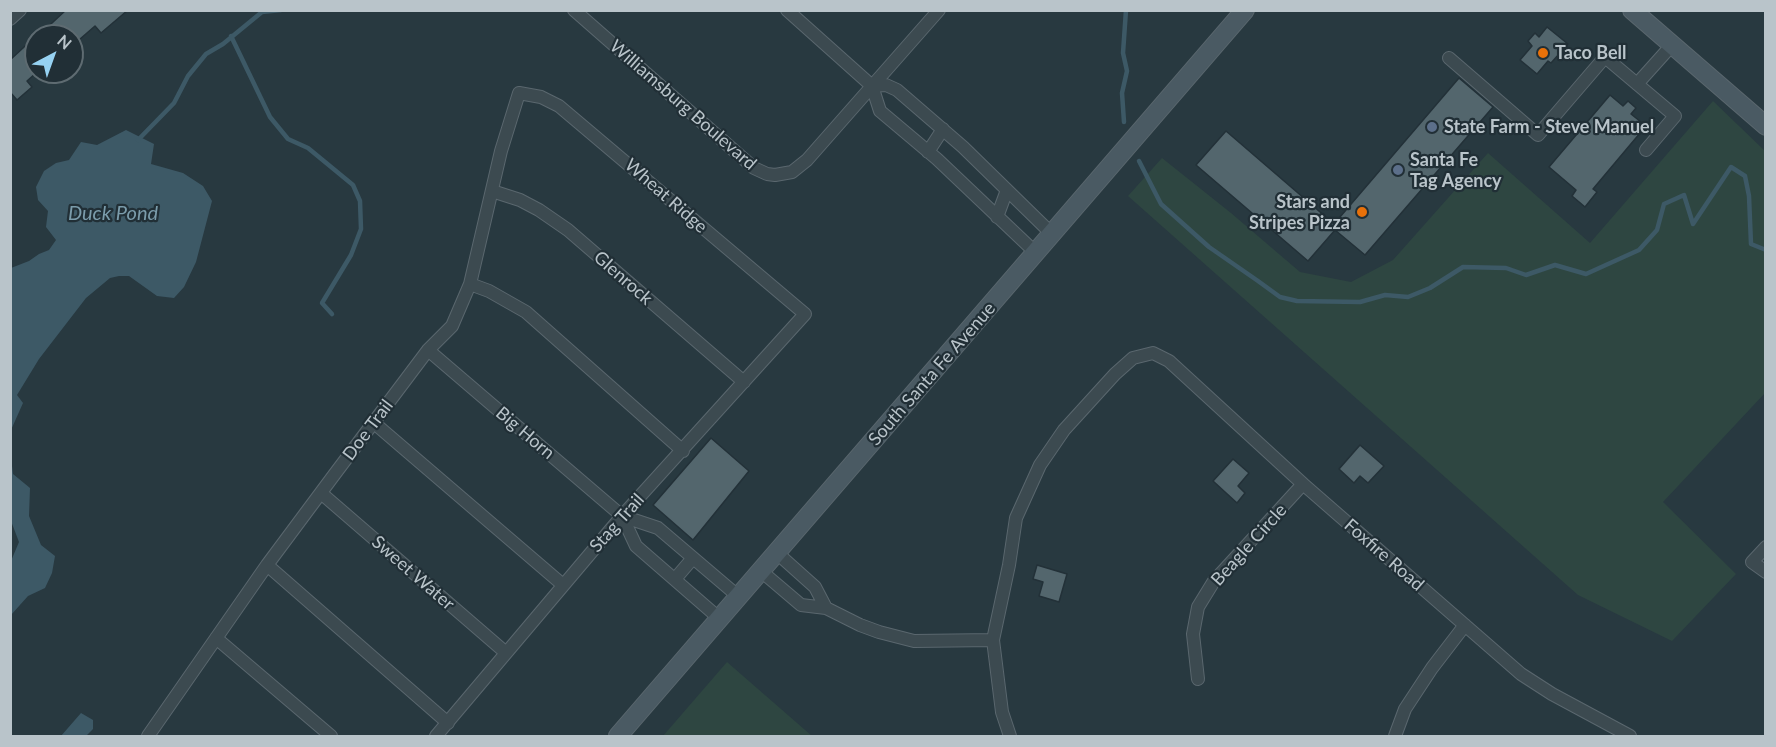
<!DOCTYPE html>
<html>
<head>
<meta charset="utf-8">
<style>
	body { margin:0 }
	#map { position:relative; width:1776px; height:747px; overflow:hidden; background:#283940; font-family:Lato,sans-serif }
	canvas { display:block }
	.frame { position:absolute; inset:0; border:12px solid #b9c4ca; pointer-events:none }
	.north { position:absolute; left:24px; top:24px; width:60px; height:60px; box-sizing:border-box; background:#212f36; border:2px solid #5e6b71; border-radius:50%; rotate:41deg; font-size:16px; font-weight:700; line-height:24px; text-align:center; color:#b9c4ca }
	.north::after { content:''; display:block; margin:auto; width:21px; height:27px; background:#96d2f2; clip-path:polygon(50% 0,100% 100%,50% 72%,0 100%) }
</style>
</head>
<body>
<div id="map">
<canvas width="1776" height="747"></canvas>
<div class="frame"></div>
<div class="north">N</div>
</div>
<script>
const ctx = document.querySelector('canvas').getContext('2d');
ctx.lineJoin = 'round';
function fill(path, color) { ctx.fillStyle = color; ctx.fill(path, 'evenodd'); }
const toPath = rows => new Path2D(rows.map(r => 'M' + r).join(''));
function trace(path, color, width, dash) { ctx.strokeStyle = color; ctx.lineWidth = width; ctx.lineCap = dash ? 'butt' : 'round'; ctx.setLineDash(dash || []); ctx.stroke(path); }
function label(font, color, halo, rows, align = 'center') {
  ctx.font = font + ' Lato,sans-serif'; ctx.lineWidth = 4.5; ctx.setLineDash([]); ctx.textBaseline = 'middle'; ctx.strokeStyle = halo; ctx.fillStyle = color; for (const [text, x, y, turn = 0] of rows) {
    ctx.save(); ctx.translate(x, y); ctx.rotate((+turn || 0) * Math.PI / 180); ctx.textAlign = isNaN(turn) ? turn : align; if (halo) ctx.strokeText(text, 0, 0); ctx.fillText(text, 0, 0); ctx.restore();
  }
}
const green = toPath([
	[1713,101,1765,151,1765,393,1663,502,1736,574,1672,641,1578,595,1128,196,1162,158,1231,213,1300,272,1351,282,1393,260,1488,153,1590,243],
	[727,662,812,736,663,736]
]);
const water = toPath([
	[126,130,154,144,151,164,183,173,203,186,212,201,196,262,184,287,174,298,157,296,129,276,119,276,110,278,86,298,39,359,17,395,23,403,11,430,11,268,29,261,39,254,49,250,56,240,46,227,48,211,38,200,36,187,44,171,56,163,69,160,81,142,97,145],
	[11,458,13,474,30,488,29,516,41,545,55,556,52,573,45,588,28,596,11,615,11,561,19,542,11,521],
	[81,713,93,720,93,729,86,736,61,736]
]);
const stream = toPath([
	[231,36,270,117,288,139,308,148,353,185,360,201,361,229,351,255,322,303,332,314],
	[1124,122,1122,93,1127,71,1123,53,1126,10],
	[138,140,174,103,188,76,206,54,223,44,262,12,281,10],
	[1139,161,1161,204,1209,247,1258,281,1280,297,1297,301,1360,302,1385,295,1408,297,1430,288,1463,267,1506,268,1526,275,1555,265,1586,274,1639,250,1657,230,1664,204,1684,195,1693,224,1731,167,1745,176,1749,196,1751,244,1766,250]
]);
const building = toPath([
	[66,10,128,10,101,33,95,26,72,46,72,36,38,36,66,10],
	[1547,27,1568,44,1551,63,1548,61,1537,74,1520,60,1532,46,1528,41,1535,33,1539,37,1547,27],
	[36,36,36,73,27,81,32,87,17,100,10,92,10,60,36,36],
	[1459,78,1493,107,1365,255,1335,230,1308,261,1196,165,1226,131,1334,224,1459,78],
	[1610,95,1623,106,1628,101,1636,108,1631,114,1646,126,1593,189,1597,192,1585,207,1572,196,1576,190,1549,167,1610,95],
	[711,438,749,471,693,540,653,505,711,438],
	[1360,445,1384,466,1368,483,1360,476,1354,483,1339,469,1360,445],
	[1233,459,1249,473,1238,486,1245,493,1237,503,1213,481,1233,459],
	[1037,565,1067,574,1059,602,1039,596,1043,582,1033,579,1037,565]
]);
const street = toPath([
	[574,10,754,168,767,174,775,175,792,172,807,160,939,10],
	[787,10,872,86,880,111,937,159,1036,253],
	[10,19,20,10],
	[1449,58,1538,135,1605,57,1675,116,1646,150],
	[1637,84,1672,45],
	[872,86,886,85,897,90,963,147,1052,234],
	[928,152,943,129],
	[492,191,520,200,539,210,568,230,744,382],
	[997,217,1007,190],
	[470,284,489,291,526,312,683,451],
	[428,350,622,516,658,528,739,597],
	[373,422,563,585],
	[321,493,505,652],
	[622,516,636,546,720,619],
	[1766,547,1752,562,1766,572],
	[777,553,815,587,826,608],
	[267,565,448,723],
	[761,571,801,605,826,608,860,625,879,632,914,641,993,640],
	[675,579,693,558],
	[216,638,331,736],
	[1198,679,1193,634,1198,607,1214,581,1303,484],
	[148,736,267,565,334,475,428,350,452,326,470,284,501,151,519,93,541,97,559,106,805,314,622,516,436,736],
	[1010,736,1002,712,993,640,1009,565,1016,518,1040,465,1064,430,1115,374,1133,358,1153,353,1169,361,1303,484,1521,674,1552,694,1630,736],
	[1395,736,1405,709,1432,668,1465,625]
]);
const secondary = toPath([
	[1632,10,1766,126],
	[618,736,1245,10]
]);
const markers = [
	[1543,53,6,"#e8710a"],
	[1432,127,6,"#5c6f8a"],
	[1398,170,6,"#5c6f8a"],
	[1362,212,6,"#e8710a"]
];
const poiNames = [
	["Taco Bell",1555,53],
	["State Farm - Steve Manuel",1444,127],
	["Santa Fe",1410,160],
	["Tag Agency",1410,181],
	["Stars and",1350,202,"right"],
	["Stripes Pizza",1350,223,"right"]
];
const streetNames = [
	["Williamsburg Boulevard",683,105,41],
	["Wheat Ridge",666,196,41],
	["Glenrock",623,278,41],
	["South Santa Fe Avenue",932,374,-49],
	["Doe Trail",368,430,-53],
	["Big Horn",525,433,40],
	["Stag Trail",617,523,-48],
	["Beagle Circle",1249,545,-48],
	["Foxfire Road",1384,555,41],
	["Sweet Water",413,573,41]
];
const waterNames = [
	["Duck Pond",113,214]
];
fill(green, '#2e4641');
fill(water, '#3d5966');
trace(stream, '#3d5966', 4.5);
fill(building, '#53666d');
trace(building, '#233138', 1.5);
trace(street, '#5a676e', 14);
trace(secondary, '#5a676e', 20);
trace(street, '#3c4a50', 12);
trace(secondary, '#4a5a63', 18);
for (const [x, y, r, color] of markers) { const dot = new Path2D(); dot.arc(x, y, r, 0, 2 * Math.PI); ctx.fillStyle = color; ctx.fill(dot); trace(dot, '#212f36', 2); }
label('bold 18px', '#b9c4ca', '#212f36', poiNames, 'left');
label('18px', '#b9c4ca', '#212f36', streetNames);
label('italic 20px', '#7b9cab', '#212f36', waterNames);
</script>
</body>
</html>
